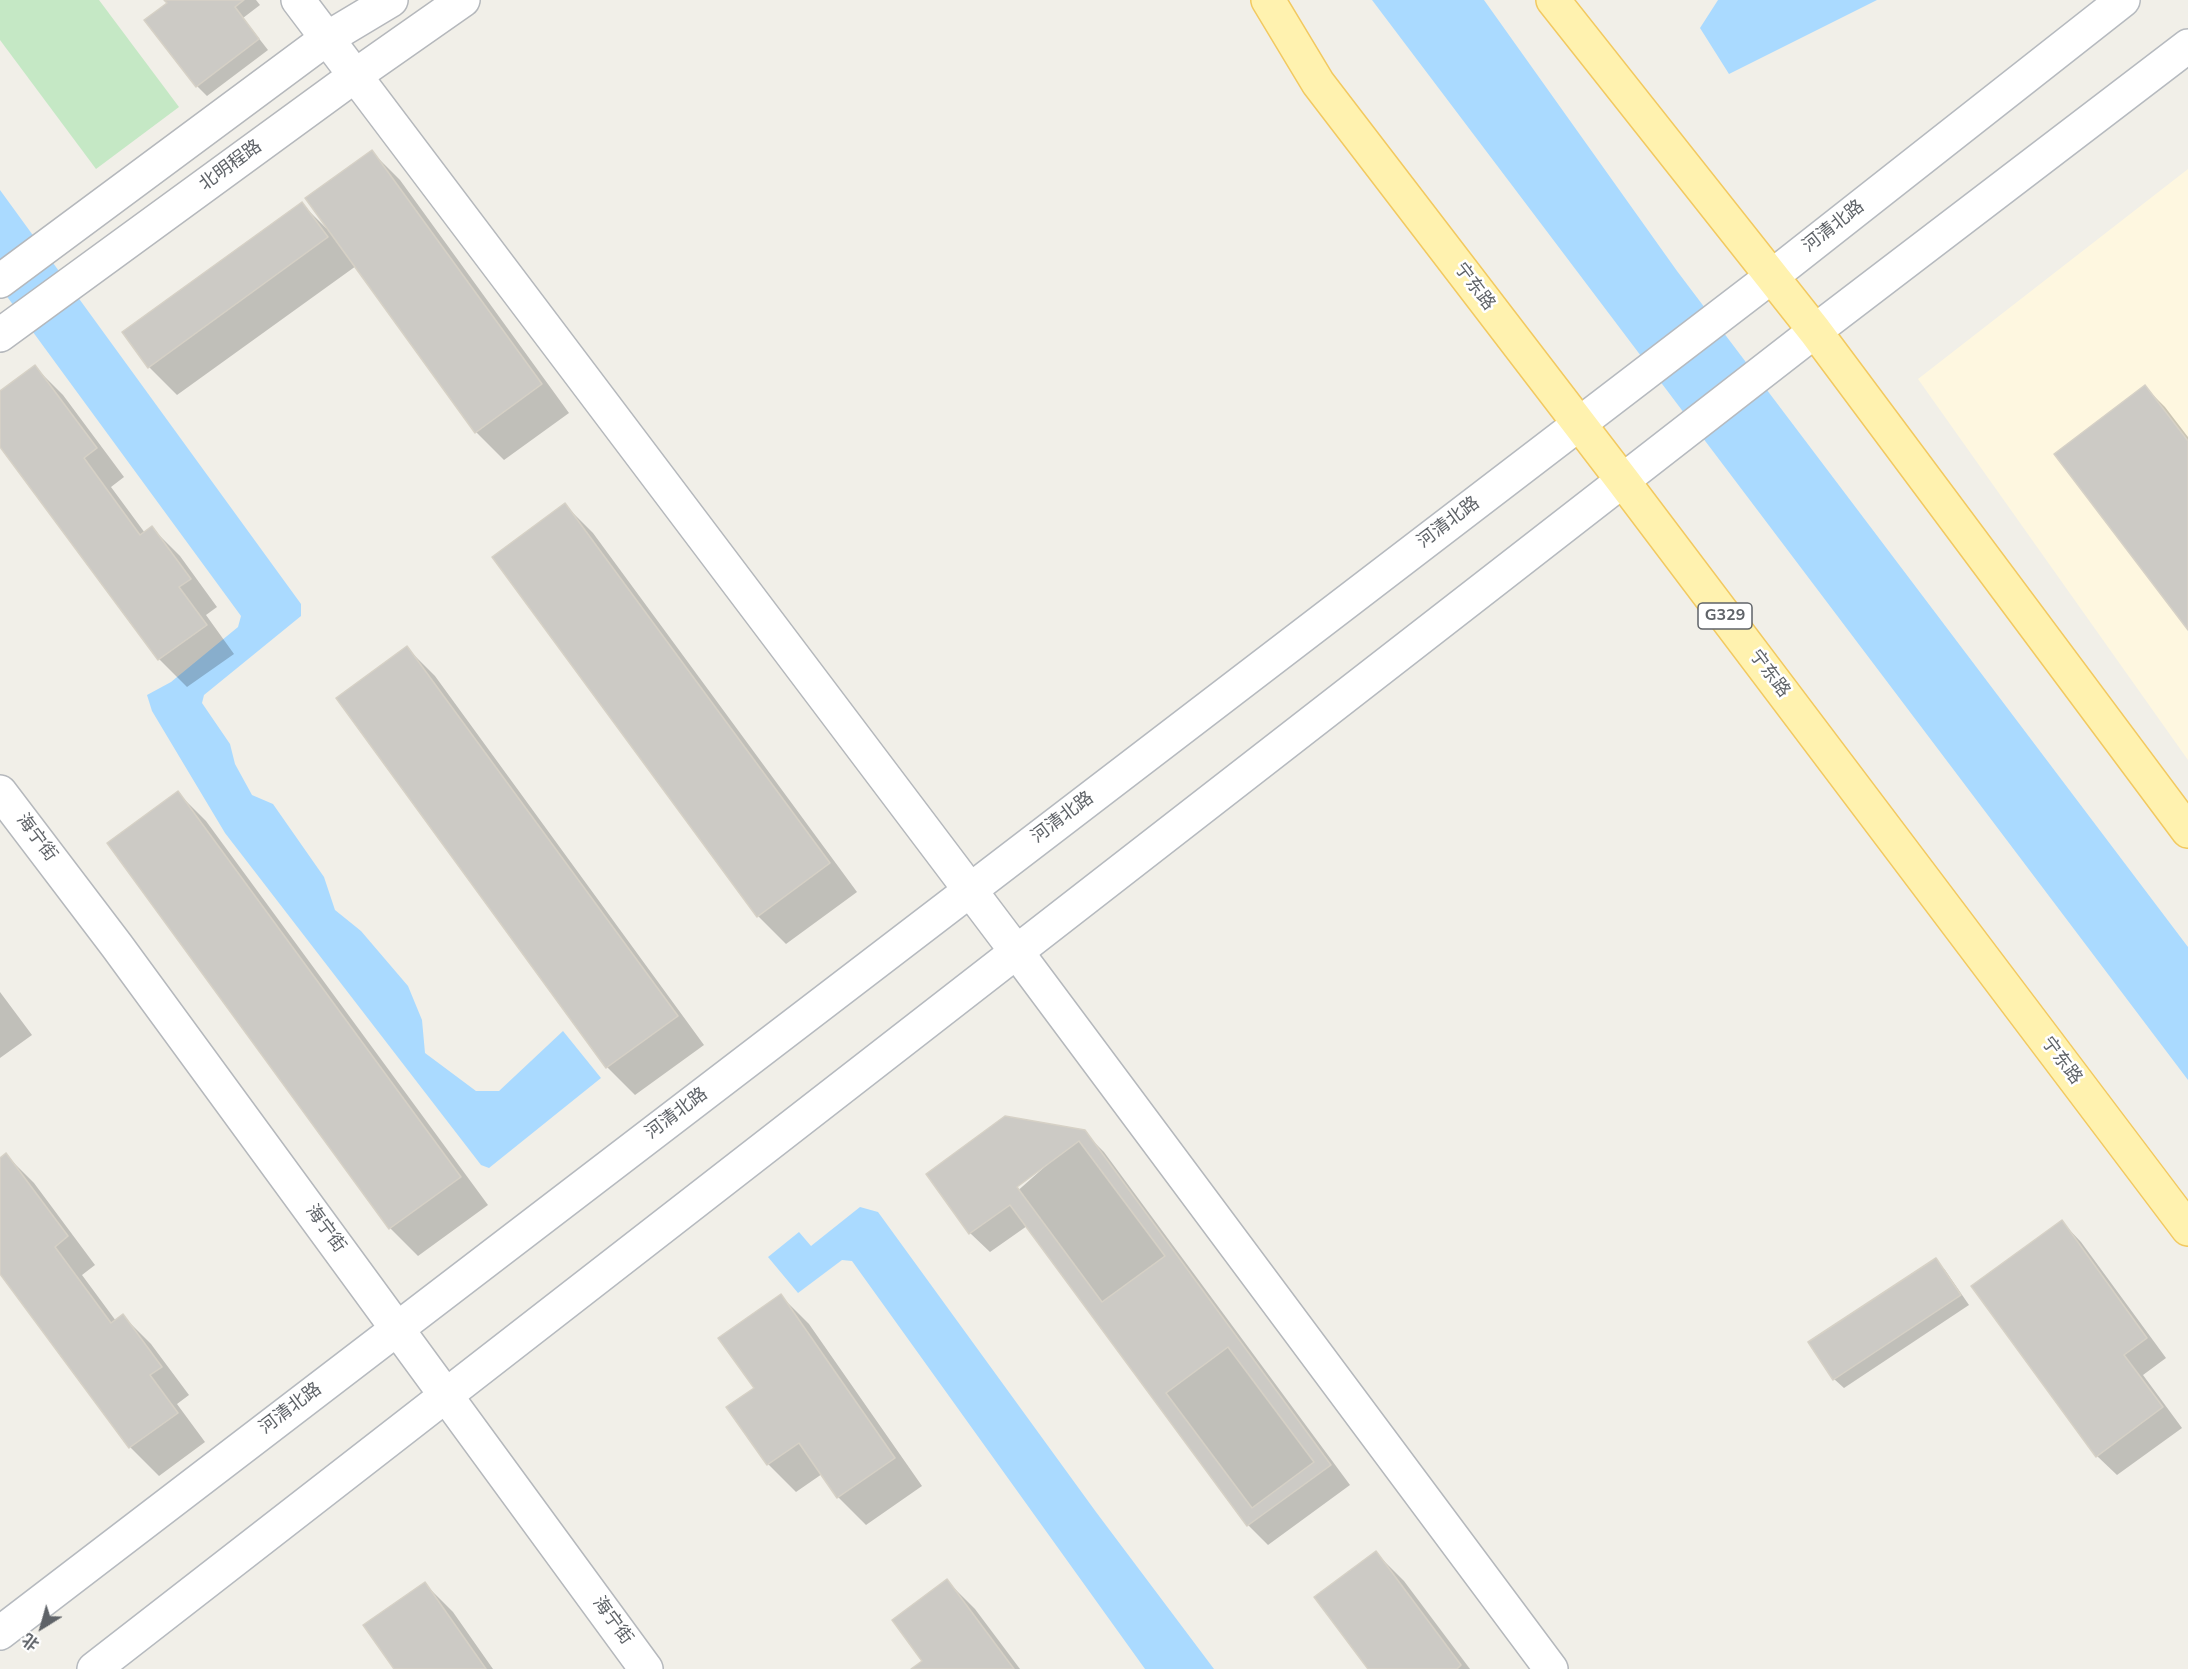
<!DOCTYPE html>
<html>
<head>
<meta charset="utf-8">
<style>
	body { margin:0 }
	#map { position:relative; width:2188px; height:1669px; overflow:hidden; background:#f1efe8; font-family:"Nunito Sans","Noto Sans SC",sans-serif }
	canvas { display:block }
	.north { position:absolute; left:12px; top:1597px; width:60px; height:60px; -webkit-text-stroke:4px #fff; paint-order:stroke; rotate:217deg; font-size:16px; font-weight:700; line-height:24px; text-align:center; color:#5f6368 }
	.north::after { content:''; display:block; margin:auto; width:21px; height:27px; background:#5f6368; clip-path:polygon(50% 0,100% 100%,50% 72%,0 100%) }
</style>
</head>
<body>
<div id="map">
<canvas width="2188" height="1669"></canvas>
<div class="north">北</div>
</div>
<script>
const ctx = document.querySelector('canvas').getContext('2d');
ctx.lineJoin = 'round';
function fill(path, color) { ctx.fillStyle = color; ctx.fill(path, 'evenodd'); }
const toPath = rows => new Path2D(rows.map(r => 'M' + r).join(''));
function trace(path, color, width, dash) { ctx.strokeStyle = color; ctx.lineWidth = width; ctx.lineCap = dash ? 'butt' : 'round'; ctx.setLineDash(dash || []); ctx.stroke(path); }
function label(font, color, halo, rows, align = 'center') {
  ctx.font = font + ' "Nunito Sans","Noto Sans SC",sans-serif'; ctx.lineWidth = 5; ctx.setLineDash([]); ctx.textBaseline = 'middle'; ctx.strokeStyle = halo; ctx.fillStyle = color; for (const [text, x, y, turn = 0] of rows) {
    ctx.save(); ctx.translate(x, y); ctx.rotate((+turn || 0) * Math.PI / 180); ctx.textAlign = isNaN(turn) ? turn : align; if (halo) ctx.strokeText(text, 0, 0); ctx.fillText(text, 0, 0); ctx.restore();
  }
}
const commercial = toPath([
	[2188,169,2188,760,1918,379]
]);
const green = toPath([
	[0,0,99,0,179,107,96,169,0,40]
]);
const water = toPath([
	[1372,0,1484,0,1677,271,2188,947,2188,1080],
	[1718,0,1877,0,1729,74,1700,28],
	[0,190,301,604,301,616,204,695,202,703,230,744,235,764,252,795,273,804,324,877,335,910,361,931,408,986,422,1020,425,1053,476,1091,499,1091,563,1031,601,1078,489,1168,481,1165,225,833,152,711,147,695,171,682,238,627,241,616,0,287],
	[860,1207,878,1212,1096,1512,1214,1669,1145,1669,852,1261,842,1260,798,1293,768,1257,799,1232,811,1246]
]);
const shadow = toPath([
	[166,0,256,0,260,5,243,18,268,50,207,96,197,86,147,21,169,3],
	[372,152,400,180,569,413,504,460,476,432,356,266,177,395,149,367,302,204,326,228,328,227],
	[35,367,63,395,124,477,111,487,145,533,152,528,180,556,217,607,206,615,234,654,187,687,159,659,0,445,0,392],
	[2145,387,2165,407,2188,437,2188,627],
	[565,505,593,533,857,892,786,944,758,916],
	[407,648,435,676,704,1045,635,1095,607,1067],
	[178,793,206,821,488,1205,418,1256,390,1228],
	[0,992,32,1035,0,1058],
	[1084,1132,1104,1152,1350,1485,1268,1545,1248,1525,1027,1226,990,1252,970,1233],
	[6,1155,34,1183,95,1265,82,1275,116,1321,123,1316,151,1344,189,1395,177,1404,205,1442,159,1476,131,1448,0,1271,0,1160],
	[2062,1222,2081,1242,2166,1358,2143,1375,2182,1428,2117,1475,2097,1456],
	[1935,1260,1945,1270,1969,1305,1844,1388,1834,1379],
	[781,1296,809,1324,922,1486,866,1525,838,1497,822,1474,796,1492,768,1464,729,1408,756,1389],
	[1376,1553,1404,1581,1470,1669,1370,1669],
	[947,1581,975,1609,1020,1669,914,1669,924,1661],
	[425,1584,453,1612,493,1669,396,1669]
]);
const building = toPath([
	[164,0,244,0,235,7,259,39,196,87,144,20,167,3,164,0],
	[372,150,542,384,475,433,305,198,372,150],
	[302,202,328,237,148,368,122,332,302,202],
	[35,365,97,448,84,458,140,535,152,526,191,579,179,587,207,625,158,660,0,447,0,391,35,365],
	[2145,385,2188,441,2188,630,2054,454,2145,385],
	[565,503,830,863,757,917,492,557,565,503],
	[407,646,678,1016,606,1068,336,698,407,646],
	[178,791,461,1177,389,1229,107,843,178,791],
	[1005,1116,1085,1130,1331,1465,1247,1526,1010,1205,969,1234,926,1174,1005,1116],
	[1079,1141,1165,1256,1102,1302,1017,1187,1079,1141],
	[6,1153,68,1236,55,1247,111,1323,123,1314,162,1367,150,1375,178,1413,129,1448,0,1274,0,1158,6,1153],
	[2062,1220,2147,1338,2124,1355,2163,1407,2096,1457,1971,1286,2062,1220],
	[1936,1258,1961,1295,1833,1380,1808,1342,1936,1258],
	[781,1294,895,1458,837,1498,799,1443,767,1465,726,1407,754,1388,718,1338,781,1294],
	[1228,1347,1314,1462,1252,1508,1166,1393,1228,1347],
	[1376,1551,1461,1665,1457,1669,1368,1669,1314,1597,1376,1551],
	[947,1579,1014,1669,911,1669,922,1661,892,1620,947,1579],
	[425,1582,486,1669,394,1669,363,1625,425,1582]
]);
const minor = toPath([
	[0,281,326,39,391,0],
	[0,335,356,75,463,0],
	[0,792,117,946,646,1669],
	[1016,951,1551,1669]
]);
const tertiary = toPath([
	[298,0,1016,951]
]);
const secondary = toPath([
	[0,1633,1771,277,2123,0],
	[94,1669,1815,331,2188,46]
]);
const primary = toPath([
	[1268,0,1318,83,1623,481,2188,1229],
	[1553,0,1815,331,2188,831]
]);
const shields = [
	[1725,616,54]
];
const shieldNames = [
	["G329",1725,616]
];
const streetNames = [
	["北明程路",231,166,-36],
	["河清北路",1834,227,-38],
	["宁东路",1474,287,53],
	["河清北路",1449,523,-37],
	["宁东路",1769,674,53],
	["河清北路",1063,818,-37],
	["海宁街",36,838,53],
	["宁东路",2061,1061,53],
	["河清北路",677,1114,-37],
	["海宁街",325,1229,54],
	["河清北路",291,1409,-37],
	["海宁街",612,1621,54]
];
fill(commercial, '#fef7e0');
fill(green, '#c5e8c5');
fill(water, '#aadaff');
fill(shadow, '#0003');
fill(building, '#cccac5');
trace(building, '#d6d1c6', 1.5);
trace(minor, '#b5b8bc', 36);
trace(tertiary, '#b5b8bc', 36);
trace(secondary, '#b6babf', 36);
trace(primary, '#f2c960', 36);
trace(minor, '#fff', 33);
trace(tertiary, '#fff', 33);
trace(secondary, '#fff', 33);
trace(primary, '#fff2af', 33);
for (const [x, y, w] of shields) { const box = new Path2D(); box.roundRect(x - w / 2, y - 13, w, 26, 4.5); ctx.fillStyle = '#fff'; ctx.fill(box); trace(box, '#5f6368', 1.5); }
label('bold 16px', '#5f6368', null, shieldNames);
label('18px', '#5f6368', '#fff', streetNames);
</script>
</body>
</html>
